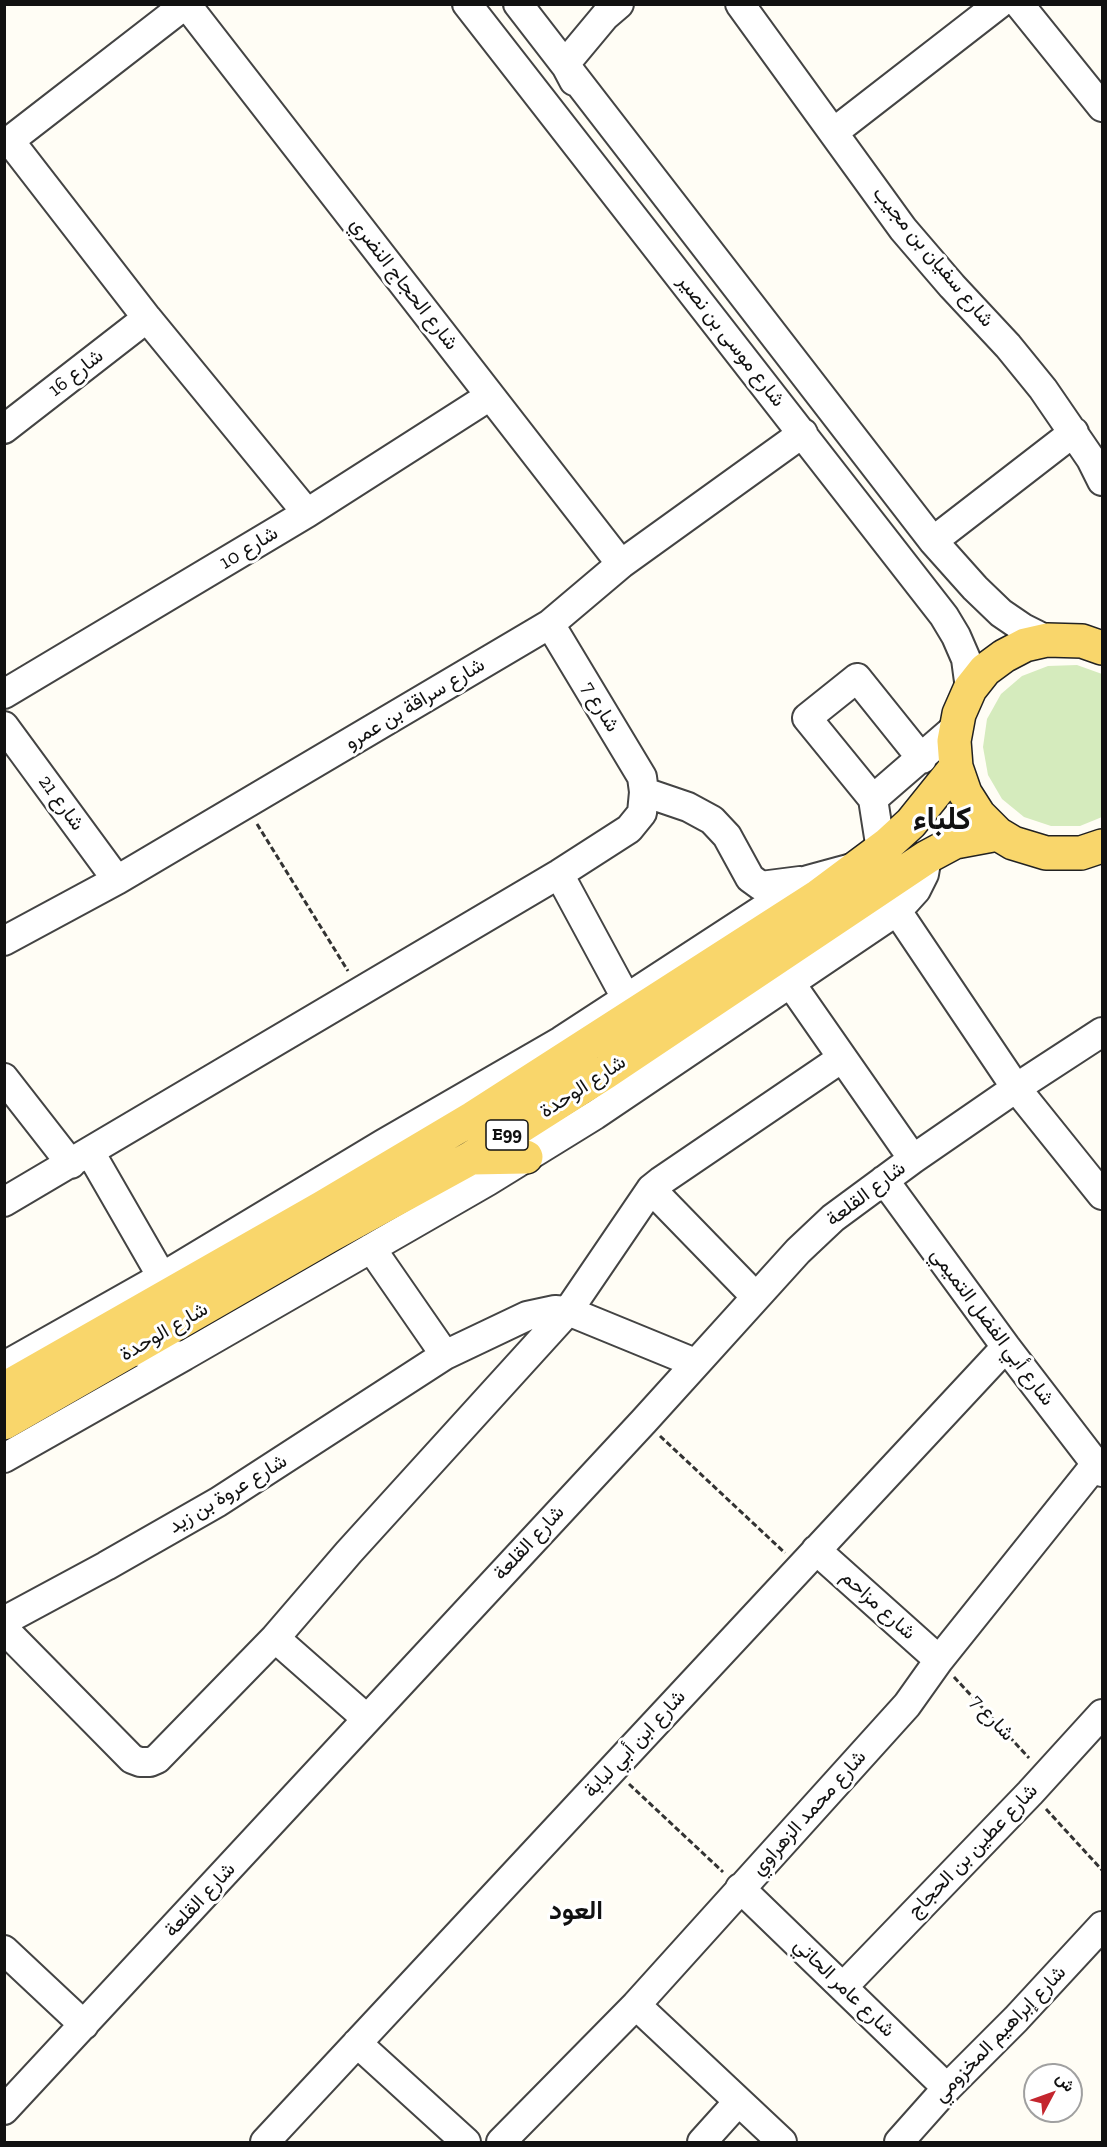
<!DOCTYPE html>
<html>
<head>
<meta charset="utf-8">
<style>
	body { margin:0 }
	#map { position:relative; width:1107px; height:2147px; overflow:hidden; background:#fffdf5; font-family:"Zilla Slab",Vazirmatn,serif }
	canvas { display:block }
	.frame { position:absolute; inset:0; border:6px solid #111; pointer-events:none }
	.north { position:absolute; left:1023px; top:2063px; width:60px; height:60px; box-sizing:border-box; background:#fff; border:2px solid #a0a0a0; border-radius:50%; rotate:49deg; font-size:16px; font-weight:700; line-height:24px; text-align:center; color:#111 }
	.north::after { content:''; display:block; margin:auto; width:21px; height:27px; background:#c4262e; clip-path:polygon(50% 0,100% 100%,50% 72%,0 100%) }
</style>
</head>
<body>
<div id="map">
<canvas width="1107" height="2147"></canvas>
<div class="frame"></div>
<div class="north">ش</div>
</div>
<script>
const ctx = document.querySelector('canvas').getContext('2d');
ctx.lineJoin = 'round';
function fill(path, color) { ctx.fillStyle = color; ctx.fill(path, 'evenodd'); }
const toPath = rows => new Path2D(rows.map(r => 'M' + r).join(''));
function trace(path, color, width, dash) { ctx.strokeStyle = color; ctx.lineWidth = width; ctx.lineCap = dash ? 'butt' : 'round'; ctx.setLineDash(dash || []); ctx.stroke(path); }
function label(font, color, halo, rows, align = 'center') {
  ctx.font = font + ' "Zilla Slab",Vazirmatn,serif'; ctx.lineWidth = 6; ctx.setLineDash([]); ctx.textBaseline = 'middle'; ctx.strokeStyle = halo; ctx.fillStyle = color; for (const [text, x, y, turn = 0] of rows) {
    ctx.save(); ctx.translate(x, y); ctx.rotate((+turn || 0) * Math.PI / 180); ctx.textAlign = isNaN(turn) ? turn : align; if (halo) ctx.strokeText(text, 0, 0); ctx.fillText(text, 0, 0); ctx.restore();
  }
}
const green = toPath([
	[1077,665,1102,674,1102,817,1080,826,1051,826,1024,817,1002,799,988,775,983,747,987,719,1001,694,1022,676,1048,666]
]);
const path = toPath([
	[257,824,348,971],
	[660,1436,785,1553],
	[954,1677,1029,1758],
	[629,1784,723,1872],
	[1046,1809,1102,1870]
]);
const minor = toPath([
	[467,4,944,616,956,636,966,659,970,689],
	[518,4,933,541,975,588,1001,613,1023,628,1047,640],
	[740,4,903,229,952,286,1008,346,1043,389,1091,459,1102,481],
	[1019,4,1102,107],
	[574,81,565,64,605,16,619,4],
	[834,132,999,4],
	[10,141,147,318,307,513],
	[4,145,186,4,621,564],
	[4,429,147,318],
	[933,541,1074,432],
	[4,694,307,513,490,396],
	[4,726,117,880],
	[644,792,688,807,712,820,727,836,750,878,761,886,800,881],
	[873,799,955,728],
	[881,850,873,799,807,718,857,678,922,759],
	[559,874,626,998],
	[897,911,1016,1088,1102,1195],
	[4,941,117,880,550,624,621,564,803,433],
	[791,984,913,1159],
	[4,1078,71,1164],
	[90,1152,162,1277],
	[884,1180,1006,1347,1102,1472],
	[4,1202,559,874,629,829,642,813,644,792,642,777,550,624],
	[371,1248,445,1355],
	[756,1297,651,1189,661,1181,842,1058],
	[132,1351,184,1356,488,1181,595,1115,897,911,916,890,924,874,927,857],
	[4,1366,162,1277,383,1144,561,1041,808,880,852,868],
	[4,1458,184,1356],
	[816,1550,939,1660],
	[4,1621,106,1566,218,1502,445,1355,527,1316,555,1310,568,1311,695,1363],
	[4,1629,132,1759,140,1762,150,1762,157,1759,275,1638,349,1552,568,1311,651,1189],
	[275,1638,367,1719],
	[740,1888,947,2088],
	[4,1950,84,2025],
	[843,1987,1030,1793,1102,1714],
	[636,2005,782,2142],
	[357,2043,466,2142],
	[4,2110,644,1421,798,1251,833,1218,913,1159,1016,1088,1102,1032],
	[265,2142,1006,1347],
	[501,2142,636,2005,907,1705,939,1660,1096,1464],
	[702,2142,738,2102],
	[899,2142,947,2088,1016,2019,1102,1926]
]);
const major = toPath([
	[1102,648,1082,641,1047,640,1025,645,1004,656,985,670,970,689,959,714,954,741,956,767,965,793,979,815,998,834,1013,843,1046,853,1081,853,1102,846],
	[471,1158,526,1157],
	[4,1389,323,1207,473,1118,817,897,888,844,911,823,956,767],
	[4,1423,329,1236,471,1158,606,1072,927,857,955,842,998,834]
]);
const shields = [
	[507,1135,42]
];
const shieldNames = [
	["E99",507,1135]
];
const streetNames = [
	["شارع سفيان بن مجيب",933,257,50],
	["شارع الحجاج النضري",404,284,52],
	["شارع موسى بن نصير",731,341,52],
	["شارع 16",76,373,-38],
	["شارع 10",249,548,-31],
	["شارع سراقة بن عمرو",415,704,-31],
	["شارع 7",600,707,59],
	["شارع 21",61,803,54],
	["شارع الوحدة",583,1087,-33],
	["شارع القلعة",866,1194,-37],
	["شارع أبي الفضل التميمي",992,1327,53],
	["شارع الوحدة",164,1332,-30],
	["شارع عروة بن زيد",228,1494,-31],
	["شارع القلعة",529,1543,-47],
	["شارع مزاحم",878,1605,42],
	["شارع 7",992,1718,47],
	["شارع ابن أبي لبابة",635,1744,-47],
	["شارع محمد الزهراوي",809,1813,-48],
	["شارع عطين بن الحجاج",973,1851,-46],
	["شارع القلعة",200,1900,-47],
	["شارع عامر الحاتي",844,1988,44],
	["شارع إبراهيم المخزومي",1000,2034,-46]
];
const districtNames = [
	["العود",576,1912]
];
const townNames = [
	["كلباء",942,820]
];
fill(green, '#d5ebbd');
trace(minor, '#444', 32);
trace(major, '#222', 36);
trace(path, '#333', 3, [6, 3]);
trace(minor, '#fff', 28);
trace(major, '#f9d66b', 33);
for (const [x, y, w] of shields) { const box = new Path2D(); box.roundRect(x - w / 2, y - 15, w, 30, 4.5); ctx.fillStyle = '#fff'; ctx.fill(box); trace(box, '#111', 1.5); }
label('bold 18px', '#111', null, shieldNames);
label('20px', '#111', '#fff', streetNames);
label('bold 26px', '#111', '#fff', districtNames);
label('bold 32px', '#111', '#fff', townNames);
</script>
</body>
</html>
